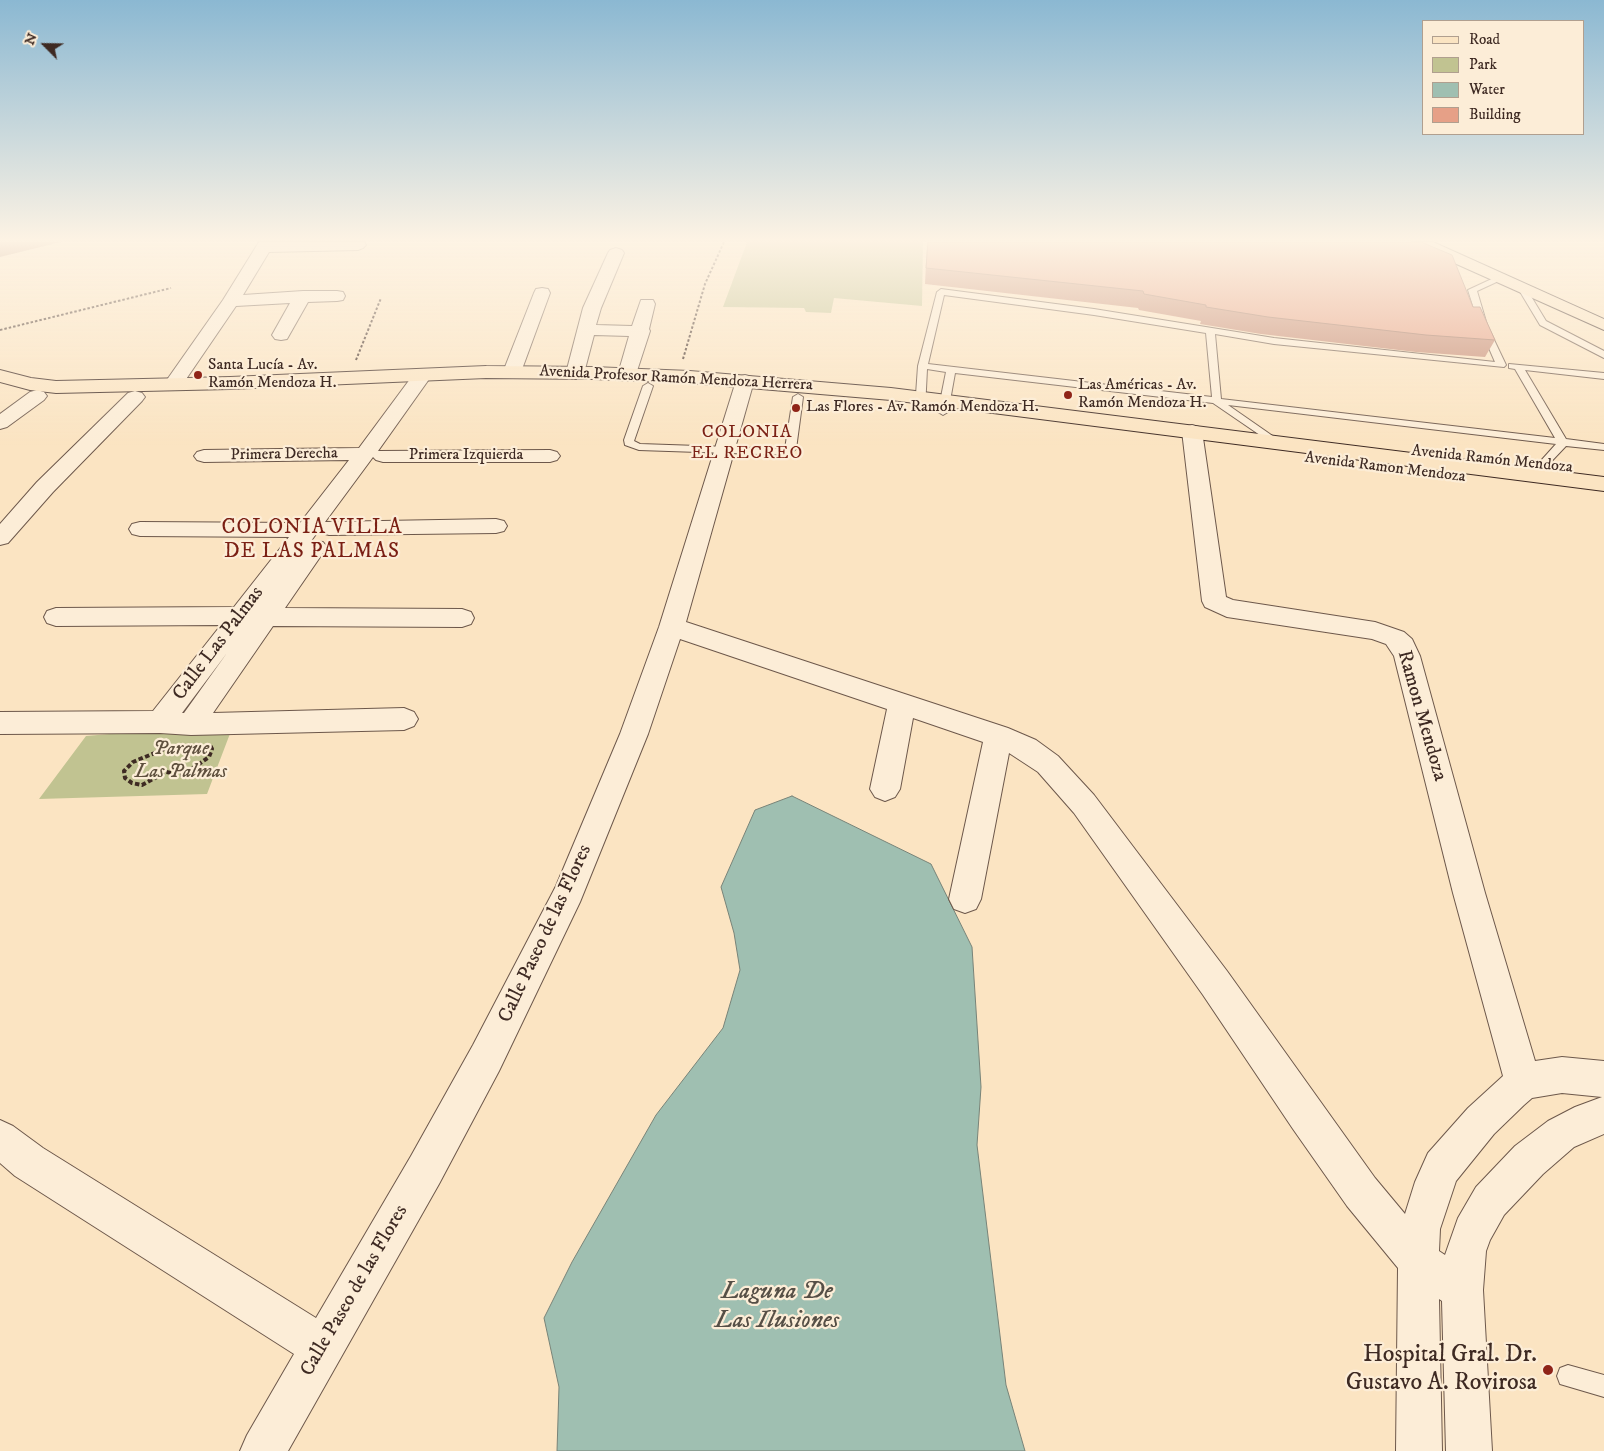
<!DOCTYPE html>
<html>
<head>
<meta charset="utf-8">
<style>
	body { margin:0 }
	#map { position:relative; width:1604px; height:1451px; overflow:hidden; background:#fbe4c2; font-family:"IM FELL DW Pica",serif }
	canvas { display:block }
	.legend { position:absolute; left:1422px; top:20px; width:162px; height:115px; box-sizing:border-box; background:#fcedd7; border:1px solid #b09f8f; margin:0; padding:6px 9px; list-style:none; font-size:15px; color:#3e2a23 }
	.legend li { display:flex; align-items:center; gap:10px; height:25px }
	.legend b { width:25px; border:1px solid #b09f8f }
	.north { position:absolute; left:20px; top:20px; width:50px; height:50px; -webkit-text-stroke:4px #fcedd7; paint-order:stroke; rotate:293deg; font-size:14px; font-weight:700; line-height:20px; text-align:center; color:#3e2a23 }
	.north::after { content:''; display:block; margin:auto; width:18px; height:22px; background:#3e2a23; clip-path:polygon(50% 0,100% 100%,50% 72%,0 100%) }
</style>
</head>
<body>
<div id="map">
<canvas width="1604" height="1451"></canvas>
<ul class="legend">
<li><b style="height:6px;background:#fbe4c2"></b>Road</li>
<li><b style="height:14px;background:#c1c391"></b>Park</li>
<li><b style="height:14px;background:#9fbfb1"></b>Water</li>
<li><b style="height:14px;background:#e6a087"></b>Building</li>
</ul>
<div class="north">N</div>
</div>
<script>
const ctx = document.querySelector('canvas').getContext('2d');
ctx.lineJoin = 'round';
function fill(path, color) { ctx.fillStyle = color; ctx.fill(path, 'evenodd'); }
const toPath = rows => new Path2D(rows.map(r => 'M' + r).join(''));
function trace(path, color, width, dash) { ctx.strokeStyle = color; ctx.lineWidth = width; ctx.lineCap = dash ? 'butt' : 'round'; ctx.setLineDash(dash || []); ctx.stroke(path); }
function label(font, color, halo, rows, align = 'center') {
  ctx.font = font + ' "IM FELL DW Pica",serif'; ctx.lineWidth = 4.5; ctx.setLineDash([]); ctx.textBaseline = 'middle'; ctx.strokeStyle = halo; ctx.fillStyle = color; for (const [text, x, y, turn = 0] of rows) {
    ctx.save(); ctx.translate(x, y); ctx.rotate((+turn || 0) * Math.PI / 180); ctx.textAlign = isNaN(turn) ? turn : align; if (halo) ctx.strokeText(text, 0, 0); ctx.fillText(text, 0, 0); ctx.restore();
  }
}
const green = toPath([
	[747,242,923,242,922,306,834,298,831,313,806,312,804,308,723,307],
	[157,730,231,731,207,794,39,799,86,736]
]);
const water = toPath([
	[792,796,931,864,972,947,981,1087,977,1145,1006,1385,1025,1451,557,1451,559,1387,544,1318,572,1262,656,1115,723,1028,740,970,734,933,721,887,755,810,792,796]
]);
const pathFar1 = toPath([
	[0,330,171,288],
	[683,359,705,284,724,242],
	[356,360,381,298]
]);
const path = toPath([
	[166,744,162,750,133,762,124,771,125,778,132,783,142,785,166,772,183,775,209,757,212,749,210,745],
	[162,750,168,746]
]);
const lane = toPath([
	[1496,277,1503,279,1477,291,1487,325,1506,365,1504,367,1274,344,1215,334,1221,399,1555,438,1515,369,1509,368,1509,364,1604,373,1604,379,1525,370,1566,439,1604,444,1604,450,1566,446,1547,466,1543,467,1538,464,1556,444,1228,405,1277,439,1278,441,1273,444,1213,403,955,373,948,412,943,415,938,412,946,372,927,369,925,409,920,412,915,409,918,366,937,292,941,289,1094,309,1274,338,1495,362,1479,325,1468,290,1496,277],
	[944,295,1094,315,1206,333,1212,397,928,364,944,295],
	[1520,288,1526,288,1546,321,1604,351,1604,358,1540,325,1519,290,1520,288],
	[648,383,653,386,634,441,640,444,785,449,793,397,798,394,803,397,796,449,788,455,639,450,625,445,624,440,643,386,648,383],
	[1568,1365,1604,1375,1604,1397,1560,1384,1557,1376,1560,1368,1568,1365]
]);
const street = toPath([
	[259,242,364,242,366,245,363,248,358,250,269,252,243,295,303,291,337,291,343,292,345,296,343,300,337,301,308,302,287,339,281,340,275,339,272,335,290,303,236,306,180,388,173,390,166,388,164,384,223,300,259,242],
	[616,248,622,250,624,253,601,308,596,325,632,326,641,300,653,300,655,304,649,329,650,331,636,374,634,378,627,380,620,378,618,374,629,336,594,335,584,373,582,377,575,379,568,377,566,373,583,308,608,253,610,250,616,248],
	[542,288,548,289,550,293,521,372,519,376,512,378,505,376,503,372,534,293,536,289,542,288],
	[423,369,430,371,432,375,378,451,550,450,557,452,560,456,557,460,550,462,383,462,376,460,373,457,325,522,496,519,504,521,507,526,504,531,496,533,329,535,321,533,319,530,311,541,323,542,327,547,285,608,462,609,471,612,474,618,471,624,462,627,273,626,213,713,404,708,414,712,418,719,414,726,404,730,191,735,160,733,0,734,0,712,153,711,221,625,56,626,47,623,44,617,47,611,56,608,234,607,289,537,140,536,132,534,129,529,132,524,140,522,300,523,349,460,204,462,197,460,194,456,197,452,204,450,359,448,416,371,423,369],
	[227,653,184,713,182,713,227,653],
	[745,375,752,377,754,381,686,622,1008,728,1036,740,1058,756,1094,795,1227,971,1375,1178,1405,1214,1415,1182,1428,1153,1468,1108,1503,1076,1453,893,1394,656,1386,644,1372,639,1227,617,1205,607,1202,601,1182,431,1185,427,1192,425,1199,427,1202,431,1226,597,1233,600,1375,622,1404,632,1412,639,1420,656,1485,893,1535,1061,1562,1057,1604,1061,1604,1134,1574,1147,1543,1174,1504,1215,1490,1240,1486,1251,1483,1290,1492,1451,1446,1451,1442,1301,1439,1299,1442,1451,1396,1451,1398,1268,1347,1206,1293,1129,1203,995,1074,813,1038,772,1009,753,981,899,976,909,965,913,954,909,949,899,983,742,913,718,900,789,895,797,885,801,875,797,870,789,887,709,680,639,648,734,580,902,499,1071,439,1184,288,1451,240,1451,247,1435,294,1354,15,1176,0,1163,0,1120,13,1126,43,1148,316,1318,411,1156,473,1045,556,886,620,734,659,627,736,381,738,377,745,375],
	[1562,1093,1602,1097,1575,1107,1548,1121,1515,1146,1476,1187,1458,1218,1445,1255,1439,1251,1440,1229,1456,1181,1494,1134,1524,1105,1532,1098,1562,1093],
	[37,390,44,392,47,396,44,400,7,427,0,429,0,414,30,392,37,390],
	[135,391,142,393,145,397,142,401,53,492,8,543,0,545,0,524,37,482,128,393,135,391]
]);
const primary = toPath([
	[486,366,593,367,690,371,891,388,1604,477,1604,491,891,400,690,383,593,379,486,378,230,389,56,393,30,390,0,382,0,370,31,378,56,381,230,377,486,366]
]);
const highway = toPath([
	[1412,242,1433,242,1604,319,1604,330,1414,245,1412,242]
]);
const wall = toPath([
	[927,242,1421,242,1473,307,1495,340,1485,357,1416,352,1261,334,1200,324,1201,321,1139,310,1138,308,925,284]
]);
const shadedWall = toPath([
	[0,242,61,242,0,257]
]);
const building = toPath([
	[928,242,1421,242,1452,255,1473,307,1480,307,1495,340,1426,335,1268,317,1206,307,1206,305,1144,294,1143,291,926,268,928,242]
]);
const markers = [
	[198,375,5,"#8f2418"],
	[1068,395,5,"#8f2418"],
	[796,408,5,"#8f2418"],
	[1548,1370,6,"#8f2418"]
];
const farPoinames = [
	["Santa Lucía - Av.",208,366],
	["Ramón Mendoza H.",208,384],
	["Las Américas - Av.",1078,386],
	["Ramón Mendoza H.",1078,404],
	["Las Flores - Av. Ramón Mendoza H.",806,408]
];
const farStreetnames = [
	["Avenida Profesor Ramón Mendoza Herrera",676,379,3],
	["Primera Derecha",284,455,-1],
	["Primera Izquierda",466,456],
	["Avenida Ramón Mendoza",1492,460,6],
	["Avenida Ramon Mendoza",1385,468,7]
];
const farNeighbourhoodnames = [
	["COLONIA",747,433],
	["EL RECREO",747,454]
];
const streetNames = [
	["Calle Las Palmas",219,644,-53],
	["Ramon Mendoza",1421,716,74],
	["Calle Paseo de las Flores",546,934,-65],
	["Calle Paseo de las Flores",355,1291,-60]
];
const parkNames = [
	["Parque",181,750],
	["Las Palmas",181,773]
];
const neighbourhoodNames = [
	["COLONIA VILLA",312,529],
	["DE LAS PALMAS",312,553]
];
const nearPoinames = [
	["Hospital Gral. Dr.",1537,1356],
	["Gustavo A. Rovirosa",1537,1384]
];
const nearWaternames = [
	["Laguna De",777,1293],
	["Las Ilusiones",777,1322]
];
fill(green, '#c1c391');
fill(water, '#9fbfb1');
trace(water, '#788378', 1);
trace(lane, '#6d584b', 2);
trace(street, '#6d584b', 2);
trace(primary, '#3e2a23', 2);
trace(highway, '#3e2a23', 2);
trace(pathFar1, '#3e2a23', 2, [2.5, 2]);
trace(path, '#3e2a23', 4, [4.5, 2.5]);
fill(lane, '#fcedd7');
fill(street, '#fcedd7');
fill(primary, '#fbe4c2');
fill(highway, '#fbe4c2');
fill(wall, '#c68a74');
fill(shadedWall, '#a1705e');
fill(building, '#e6a087');
trace(building, '#a1705e', 1);
const sky = ctx.createLinearGradient(0, 0, 0, 445);
sky.addColorStop(0, '#8bb8d2');
sky.addColorStop(0.54, '#fdf3e4');
sky.addColorStop(1, '#fdf3e400');
ctx.fillStyle = sky;
ctx.fillRect(0, 0, 1604, 445);
for (const [x, y, r, color] of markers) { const dot = new Path2D(); dot.arc(x, y, r, 0, 2 * Math.PI); ctx.fillStyle = color; ctx.fill(dot); trace(dot, '#fcedd7', 2); }
label('16px', '#3e2a23', '#fcedd7', farPoinames, 'left');
label('16px', '#3e2a23', '#fcedd7', farStreetnames);
ctx.letterSpacing = '1px';
label('18px', '#7a1f14', '#fcedd7', farNeighbourhoodnames);
ctx.letterSpacing = '0px';
label('20px', '#3e2a23', '#fcedd7', streetNames);
label('italic 20px', '#5f503e', '#fcedd7', parkNames);
ctx.letterSpacing = '1px';
label('21px', '#7a1f14', '#fcedd7', neighbourhoodNames);
ctx.letterSpacing = '0px';
label('24px', '#3e2a23', '#fcedd7', nearPoinames, 'right');
label('italic 25px', '#564f46', '#fcedd7', nearWaternames);
</script>
</body>
</html>
